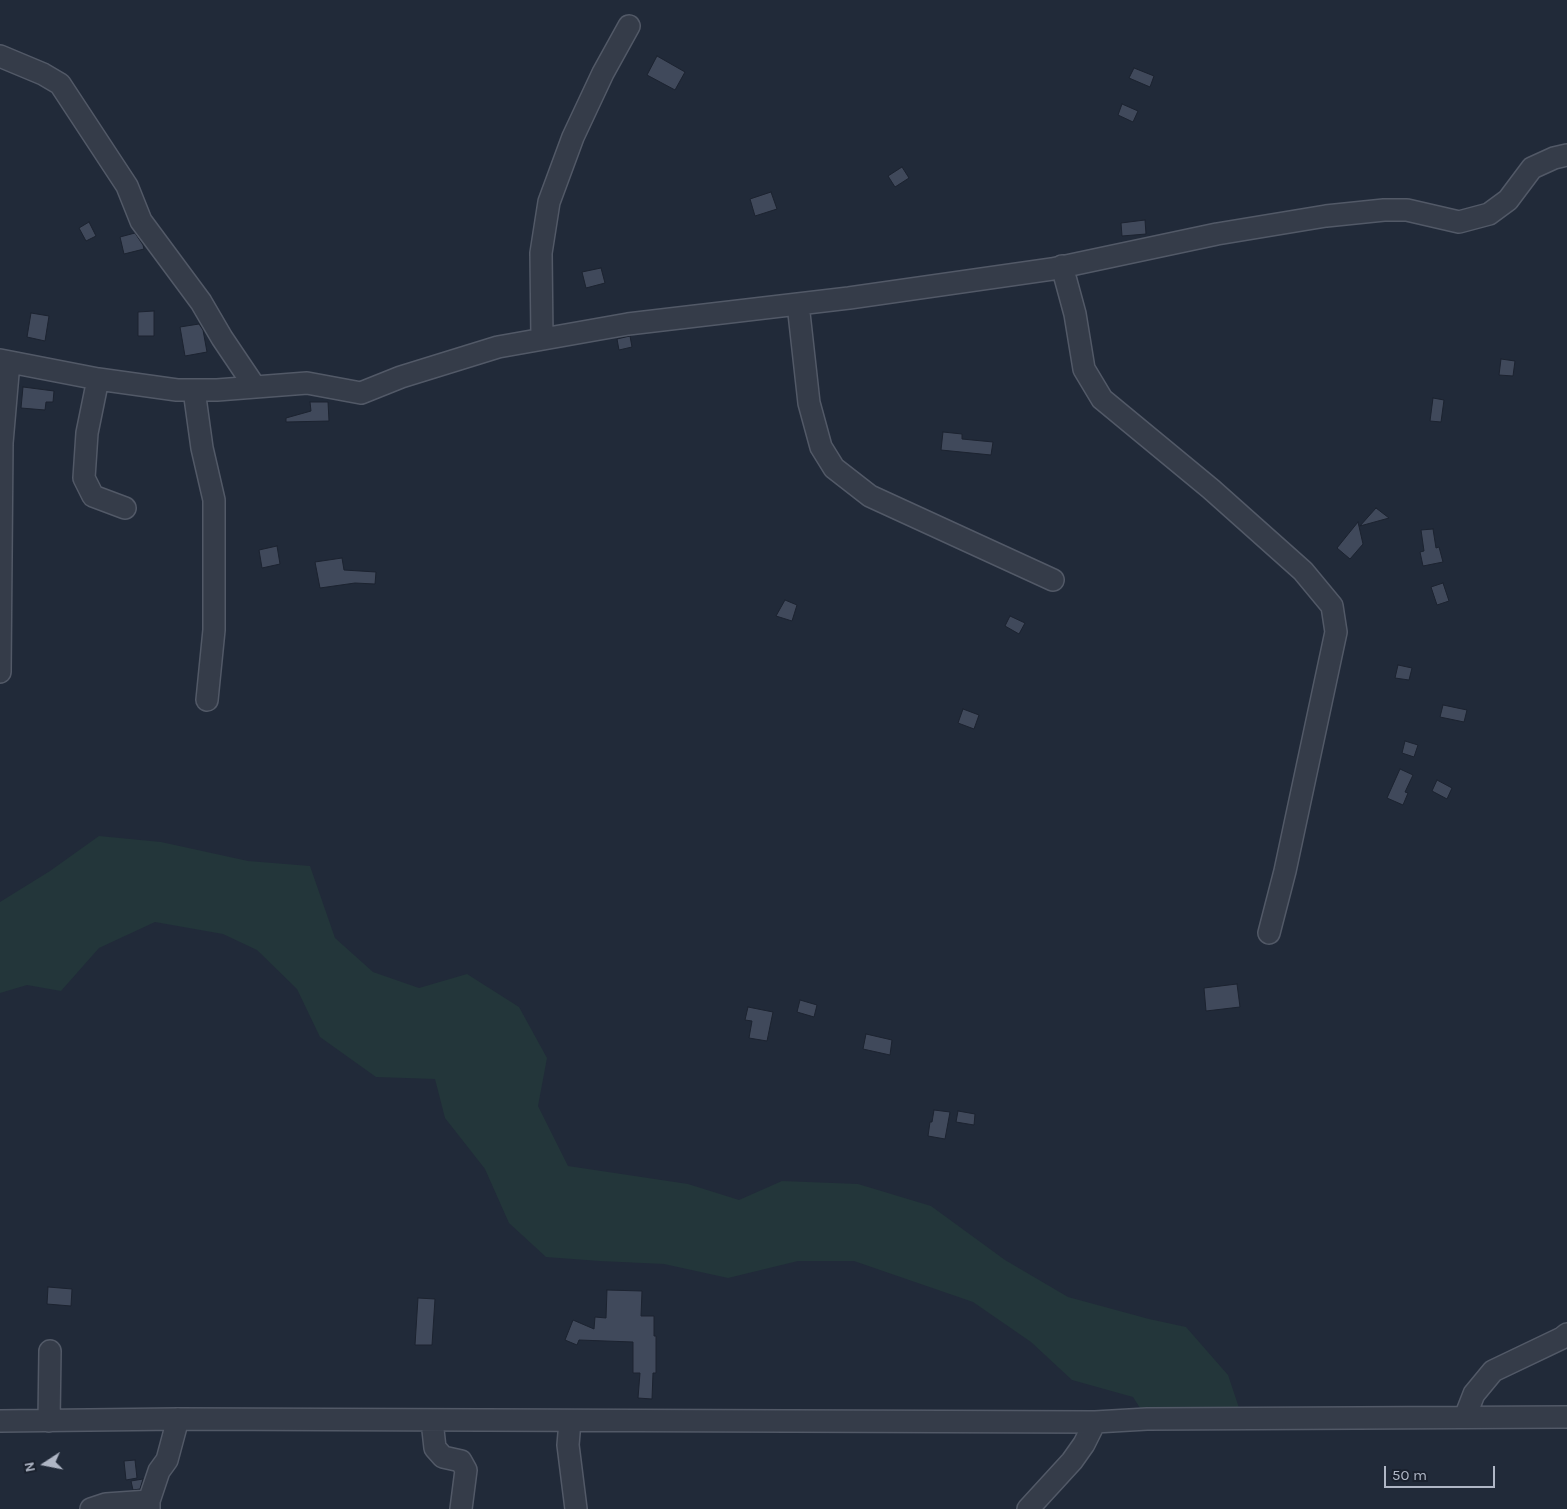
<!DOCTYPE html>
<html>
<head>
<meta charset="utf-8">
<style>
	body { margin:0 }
	#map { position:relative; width:1567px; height:1509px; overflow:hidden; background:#212a39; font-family:Karla,sans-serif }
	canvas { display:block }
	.north { position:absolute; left:20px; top:1439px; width:50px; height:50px; -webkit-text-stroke:4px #1a212e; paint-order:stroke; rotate:259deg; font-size:14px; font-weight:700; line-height:20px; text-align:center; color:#afb6c5 }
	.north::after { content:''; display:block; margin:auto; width:18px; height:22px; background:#afb6c5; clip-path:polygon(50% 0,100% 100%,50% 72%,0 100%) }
	.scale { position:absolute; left:1384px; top:1466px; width:111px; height:22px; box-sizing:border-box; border:2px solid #afb6c5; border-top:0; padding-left:6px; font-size:15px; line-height:18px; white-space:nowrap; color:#afb6c5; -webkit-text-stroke:4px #1a212e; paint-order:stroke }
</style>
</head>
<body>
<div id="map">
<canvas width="1567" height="1509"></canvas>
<div class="north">N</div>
<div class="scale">50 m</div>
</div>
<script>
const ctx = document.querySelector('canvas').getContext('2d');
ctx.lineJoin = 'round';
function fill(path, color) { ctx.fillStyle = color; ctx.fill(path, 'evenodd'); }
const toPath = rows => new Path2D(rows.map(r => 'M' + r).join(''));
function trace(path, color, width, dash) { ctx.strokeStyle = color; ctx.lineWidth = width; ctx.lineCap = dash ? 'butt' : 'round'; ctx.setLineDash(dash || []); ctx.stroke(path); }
const green = toPath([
	[99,836,161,842,248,861,310,866,335,938,373,972,419,988,467,974,519,1007,547,1058,538,1106,568,1166,688,1184,739,1200,782,1181,858,1184,931,1206,1005,1260,1068,1297,1149,1319,1186,1327,1228,1375,1243,1420,1147,1419,1133,1397,1072,1380,1031,1342,973,1302,854,1261,798,1261,728,1278,664,1264,600,1261,546,1257,509,1223,485,1169,445,1118,435,1079,376,1077,320,1037,297,989,257,950,223,934,155,922,99,948,61,991,27,985,0,993,0,902,50,871]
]);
const building = toPath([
	[657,56,685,72,675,90,647,75,657,56],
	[1134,68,1154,76,1150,87,1129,78,1134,68],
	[1122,104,1138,111,1133,122,1118,115,1122,104],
	[902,167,909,178,895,187,888,176,902,167],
	[771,192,777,209,755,216,750,199,771,192],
	[1145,220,1146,234,1122,236,1121,223,1145,220],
	[89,222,96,236,86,241,79,228,89,222],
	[135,233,143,245,144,249,124,254,120,237,135,233],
	[601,268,605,283,586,288,582,272,601,268],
	[154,311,154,336,138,336,138,312,154,311],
	[31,313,49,316,45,341,27,337,31,313],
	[199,324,203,330,207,352,185,356,180,327,199,324],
	[630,336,632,347,619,350,617,339,630,336],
	[1501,359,1515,361,1513,376,1499,375,1501,359],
	[23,387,54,391,53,402,46,402,45,410,21,408,23,387],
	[1433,398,1444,400,1441,422,1430,421,1433,398],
	[310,402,328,402,329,421,286,422,286,418,311,411,310,402],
	[943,432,962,434,962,439,993,442,991,455,941,450,943,432],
	[1376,508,1389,518,1360,526,1376,508],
	[1358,522,1363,544,1350,559,1337,548,1358,522],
	[1433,529,1436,548,1439,547,1443,562,1423,566,1420,552,1424,551,1421,530,1433,529],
	[277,546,280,564,262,568,259,550,277,546],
	[342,558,344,570,376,572,375,584,355,583,320,588,315,562,342,558],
	[1443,583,1449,601,1437,605,1431,587,1443,583],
	[785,600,797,605,792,621,776,616,785,600],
	[1010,616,1025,623,1019,634,1005,626,1010,616],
	[1398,665,1412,668,1409,680,1395,678,1398,665],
	[1443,705,1467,710,1464,722,1440,717,1443,705],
	[963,709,979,715,974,729,958,723,963,709],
	[1405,741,1418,745,1414,757,1402,753,1405,741],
	[1400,769,1413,775,1405,792,1408,793,1403,805,1387,798,1400,769],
	[1437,780,1452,788,1447,799,1432,791,1437,780],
	[1237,984,1240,1007,1206,1011,1204,988,1237,984],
	[800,1000,817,1005,814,1017,797,1012,800,1000],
	[748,1007,773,1012,767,1041,749,1038,752,1021,745,1020,748,1007],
	[866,1034,892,1040,890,1055,863,1049,866,1034],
	[934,1110,950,1112,945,1139,928,1136,930,1122,932,1122,934,1110],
	[958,1111,975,1114,974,1125,956,1122,958,1111],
	[48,1287,72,1289,71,1306,47,1304,48,1287],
	[607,1290,642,1291,641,1316,654,1316,654,1336,656,1336,656,1373,653,1373,652,1399,638,1398,640,1373,633,1373,633,1342,579,1340,577,1345,565,1340,573,1320,594,1329,595,1317,606,1318,607,1290],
	[418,1298,435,1299,432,1345,415,1345,418,1298],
	[135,1460,137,1478,126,1480,124,1461,135,1460],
	[143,1479,140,1489,133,1490,131,1481,143,1479]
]);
const minor = toPath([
	[0,56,43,74,60,84,127,186,141,221,201,302,222,338,255,387],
	[1062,266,1075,314,1084,369,1102,399,1211,489,1303,571,1332,606,1336,632,1285,871,1269,933],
	[798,304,809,403,821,447,834,468,870,496,1053,580],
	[542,339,541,253,549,202,573,137,603,73,629,26],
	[0,360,98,379,177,390,217,390,307,383,361,393,401,377,498,347,628,324,849,298,1052,269,1217,234,1326,216,1384,210,1407,210,1459,222,1489,214,1508,200,1532,168,1554,158,1567,155],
	[98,379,87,433,84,478,93,496,125,508],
	[194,390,202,448,214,500,214,630,207,700],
	[0,672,2,443,9,362],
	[1465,1417,1474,1394,1493,1371,1562,1338,1567,1334],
	[0,1421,178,1419,1095,1422,1147,1419,1567,1417],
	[49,1421,50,1351],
	[432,1421,435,1448,443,1457,461,1461,466,1470,461,1509],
	[570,1421,568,1445,576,1509],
	[91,1509,106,1504,149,1501],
	[149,1509,149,1501,159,1471,167,1460,178,1419],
	[1028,1509,1072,1461,1084,1444,1095,1422]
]);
fill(green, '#23363a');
fill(building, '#40495b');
trace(building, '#1c2330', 1);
trace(minor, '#525967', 24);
trace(minor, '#353c49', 21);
</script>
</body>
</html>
